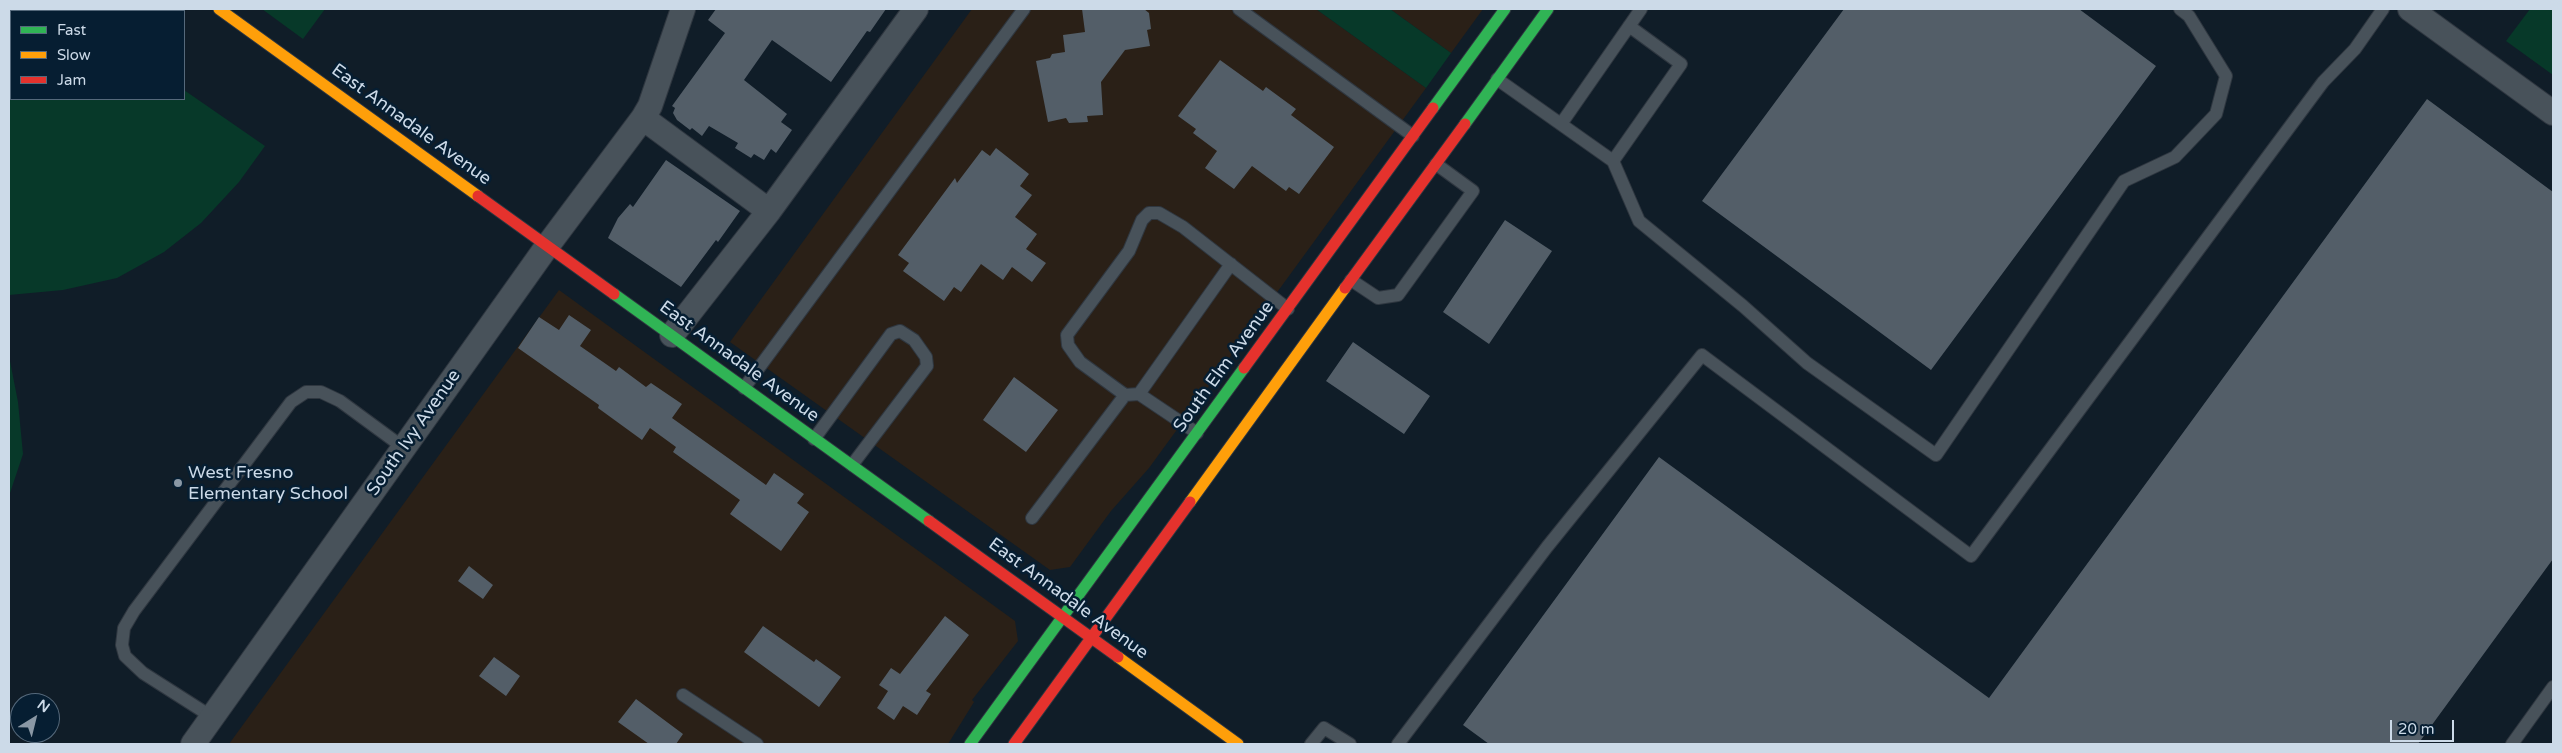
<!DOCTYPE html>
<html>
<head>
<meta charset="utf-8">
<style>
	body { margin:0 }
	#map { position:relative; width:2562px; height:753px; overflow:hidden; background:#101d28; font-family:"Varela Round",sans-serif }
	canvas { display:block }
	.frame { position:absolute; inset:0; border:10px solid #ccdae8; pointer-events:none }
	.legend { position:absolute; left:10px; top:10px; width:175px; height:90px; box-sizing:border-box; background:#061e32; border:1px solid #55697b; margin:0; padding:6px 9px; list-style:none; font-size:15px; color:#ccdae8 }
	.legend li { display:flex; align-items:center; gap:10px; height:25px }
	.legend b { width:25px; border:1px solid #55697b }
	.north { position:absolute; left:10px; top:693px; width:50px; height:50px; box-sizing:border-box; background:#061e32; border:1px solid #55697b; border-radius:50%; rotate:36deg; font-size:14px; font-weight:700; line-height:20px; text-align:center; color:#ccdae8 }
	.north::after { content:''; display:block; margin:auto; width:18px; height:22px; background:#8a98a5; clip-path:polygon(50% 0,100% 100%,50% 72%,0 100%) }
	.scale { position:absolute; left:2390px; top:720px; width:64px; height:22px; box-sizing:border-box; border:2px solid #ccdae8; border-top:0; padding-left:6px; font-size:15px; line-height:18px; white-space:nowrap; color:#ccdae8; -webkit-text-stroke:4px #061e32; paint-order:stroke }
</style>
</head>
<body>
<div id="map">
<canvas width="2562" height="753"></canvas>
<div class="frame"></div>
<ul class="legend">
<li><b style="height:6px;background:#30b455"></b>Fast</li>
<li><b style="height:6px;background:#ff9f0a"></b>Slow</li>
<li><b style="height:6px;background:#e5322d"></b>Jam</li>
</ul>
<div class="north">N</div>
<div class="scale">20 m</div>
</div>
<script>
const ctx = document.querySelector('canvas').getContext('2d');
ctx.lineJoin = 'round';
function fill(path, color) { ctx.fillStyle = color; ctx.fill(path, 'evenodd'); }
const toPath = rows => new Path2D(rows.map(r => 'M' + r).join(''));
function trace(path, color, width, dash) { ctx.strokeStyle = color; ctx.lineWidth = width; ctx.lineCap = dash ? 'butt' : 'round'; ctx.setLineDash(dash || []); ctx.stroke(path); }
function label(font, color, halo, rows, align = 'center') {
  ctx.font = font + ' "Varela Round",sans-serif'; ctx.lineWidth = 5; ctx.setLineDash([]); ctx.textBaseline = 'middle'; ctx.strokeStyle = halo; ctx.fillStyle = color; for (const [text, x, y, turn = 0] of rows) {
    ctx.save(); ctx.translate(x, y); ctx.rotate((+turn || 0) * Math.PI / 180); ctx.textAlign = isNaN(turn) ? turn : align; if (halo) ctx.strokeText(text, 0, 0); ctx.fillText(text, 0, 0); ctx.restore();
  }
}
const commercial = toPath([
	[972,9,1316,9,1426,88,1149,468,1111,511,1070,567,1050,570,730,342],
	[1390,9,1483,9,1451,53],
	[559,290,1015,621,1018,641,972,700,974,702,948,744,229,744]
]);
const green = toPath([
	[11,9,68,9,72,11,11,11,11,99,184,99,184,90,265,146,239,182,201,223,164,252,117,278,63,290,9,295,9,13],
	[262,9,325,9,303,39],
	[1316,9,1390,9,1451,53,1426,88],
	[2530,9,2553,9,2553,75,2506,41],
	[9,356,18,402,23,454,9,496]
]);
const building = toPath([
	[716,9,886,9,870,32,867,31,831,82,772,40,744,80,787,114,781,122,792,130,776,153,771,149,764,160,754,154,751,158,735,148,738,143,709,126,702,136,692,128,690,130,677,120,673,113,675,108,672,106,725,33,708,20],
	[1082,9,1144,9,1149,13,1151,29,1147,30,1150,46,1125,50,1101,82,1103,115,1087,116,1088,122,1069,123,1066,118,1048,122,1036,61,1050,58,1052,54,1065,52,1063,35,1085,32],
	[1844,9,2079,9,2156,66,1931,370,1702,201],
	[1220,60,1263,91,1266,87,1296,109,1291,115,1334,147,1299,194,1289,187,1286,191,1252,166,1234,189,1205,168,1217,151,1193,133,1196,129,1178,116],
	[2427,99,2553,192,2553,559,2418,744,1489,744,1463,725,1659,457,1989,698],
	[996,148,1029,174,1020,186,1032,195,1015,217,1037,234,1026,249,1046,263,1032,282,1012,267,1003,280,981,264,961,292,954,287,944,301,903,271,909,263,898,255,955,178,957,183,982,150,990,156],
	[666,160,740,211,718,242,716,240,681,287,608,238,618,218,630,204,633,207],
	[1505,220,1552,251,1489,344,1443,312],
	[569,315,591,330,580,346,616,371,619,367,646,387,651,383,682,404,672,418,766,485,774,473,804,494,797,503,809,512,781,551,730,514,740,500,673,452,676,447,650,428,642,440,598,408,599,405,518,348,539,317,559,330],
	[1353,342,1430,396,1404,434,1326,381],
	[1014,377,1058,410,1026,452,983,420],
	[469,566,493,585,483,599,458,581],
	[945,616,969,635,926,691,931,694,917,715,903,706,894,720,877,708,888,691,879,685,891,668,900,674],
	[763,626,814,662,816,659,841,677,819,707,744,652],
	[494,657,520,676,506,696,479,676],
	[636,699,683,734,676,744,649,744,618,722]
]);
const lane = toPath([
	[1239,9,1413,136],
	[1497,79,1613,161,1639,221,1743,306,1807,363,1936,455,2124,181,2175,157,2216,114,2226,76,2189,16,2180,9],
	[1561,124,1641,9],
	[1613,161,1681,64,1629,26],
	[1351,280,1378,298,1398,295,1473,191,1436,164],
	[744,388,1024,9],
	[1139,394,1231,264],
	[1197,433,1139,394,1125,395,1080,362,1068,345,1067,335,1129,251,1142,220,1149,213,1159,213,1183,227,1288,309],
	[814,439,891,334,900,331,914,340,926,357,927,366,852,465],
	[1032,518,1125,395],
	[683,695,757,744],
	[212,717,143,673,125,656,122,645,124,628,134,611,291,402,306,392,321,392,340,401,404,448],
	[1311,744,1324,728,1350,744],
	[1398,744,1547,547,1702,355,1971,556,2323,82,2355,49,2383,9],
	[2512,744,2553,687]
]);
const street = toPath([
	[2410,9,2553,113],
	[643,118,769,211],
	[672,335,769,211,916,9],
	[193,744,548,245,643,118,650,106,683,9]
]);
const fast = toPath([
	[1433,108,1505,9],
	[1465,124,1548,9],
	[614,294,929,521],
	[970,744,1244,368]
]);
const slow = toPath([
	[219,9,478,196],
	[1190,502,1345,288],
	[1118,657,1238,744]
]);
const jam = toPath([
	[478,196,614,294],
	[1345,288,1465,124],
	[1244,368,1433,108],
	[929,521,1118,657],
	[1014,744,1190,502]
]);
const markers = [
	[178,483,5,"#8a98a5"]
];
const streetNames = [
	["East Annadale Avenue",411,125,36],
	["East Annadale Avenue",739,362,36],
	["South Elm Avenue",1224,367,-54],
	["South Ivy Avenue",414,433,-55],
	["East Annadale Avenue",1068,599,36]
];
const poiNames = [
	["West Fresno",188,473],
	["Elementary School",188,494]
];
fill(commercial, '#2a2017');
fill(green, '#073929');
fill(building, '#535e68');
trace(lane, '#2f3740', 14);
trace(street, '#2f3740', 26);
trace(fast, '#2f3740', 13);
trace(slow, '#2f3740', 13);
trace(jam, '#2f3740', 13);
trace(lane, '#48525a', 12);
trace(street, '#48525a', 24);
trace(fast, '#30b455', 11);
trace(slow, '#ff9f0a', 11);
trace(jam, '#e5322d', 11);
for (const [x, y, r, color] of markers) { const dot = new Path2D(); dot.arc(x, y, r, 0, 2 * Math.PI); ctx.fillStyle = color; ctx.fill(dot); trace(dot, '#061e32', 2); }
label('18px', '#ccdae8', '#061e32', streetNames);
label('18px', '#ccdae8', '#061e32', poiNames, 'left');
</script>
</body>
</html>
